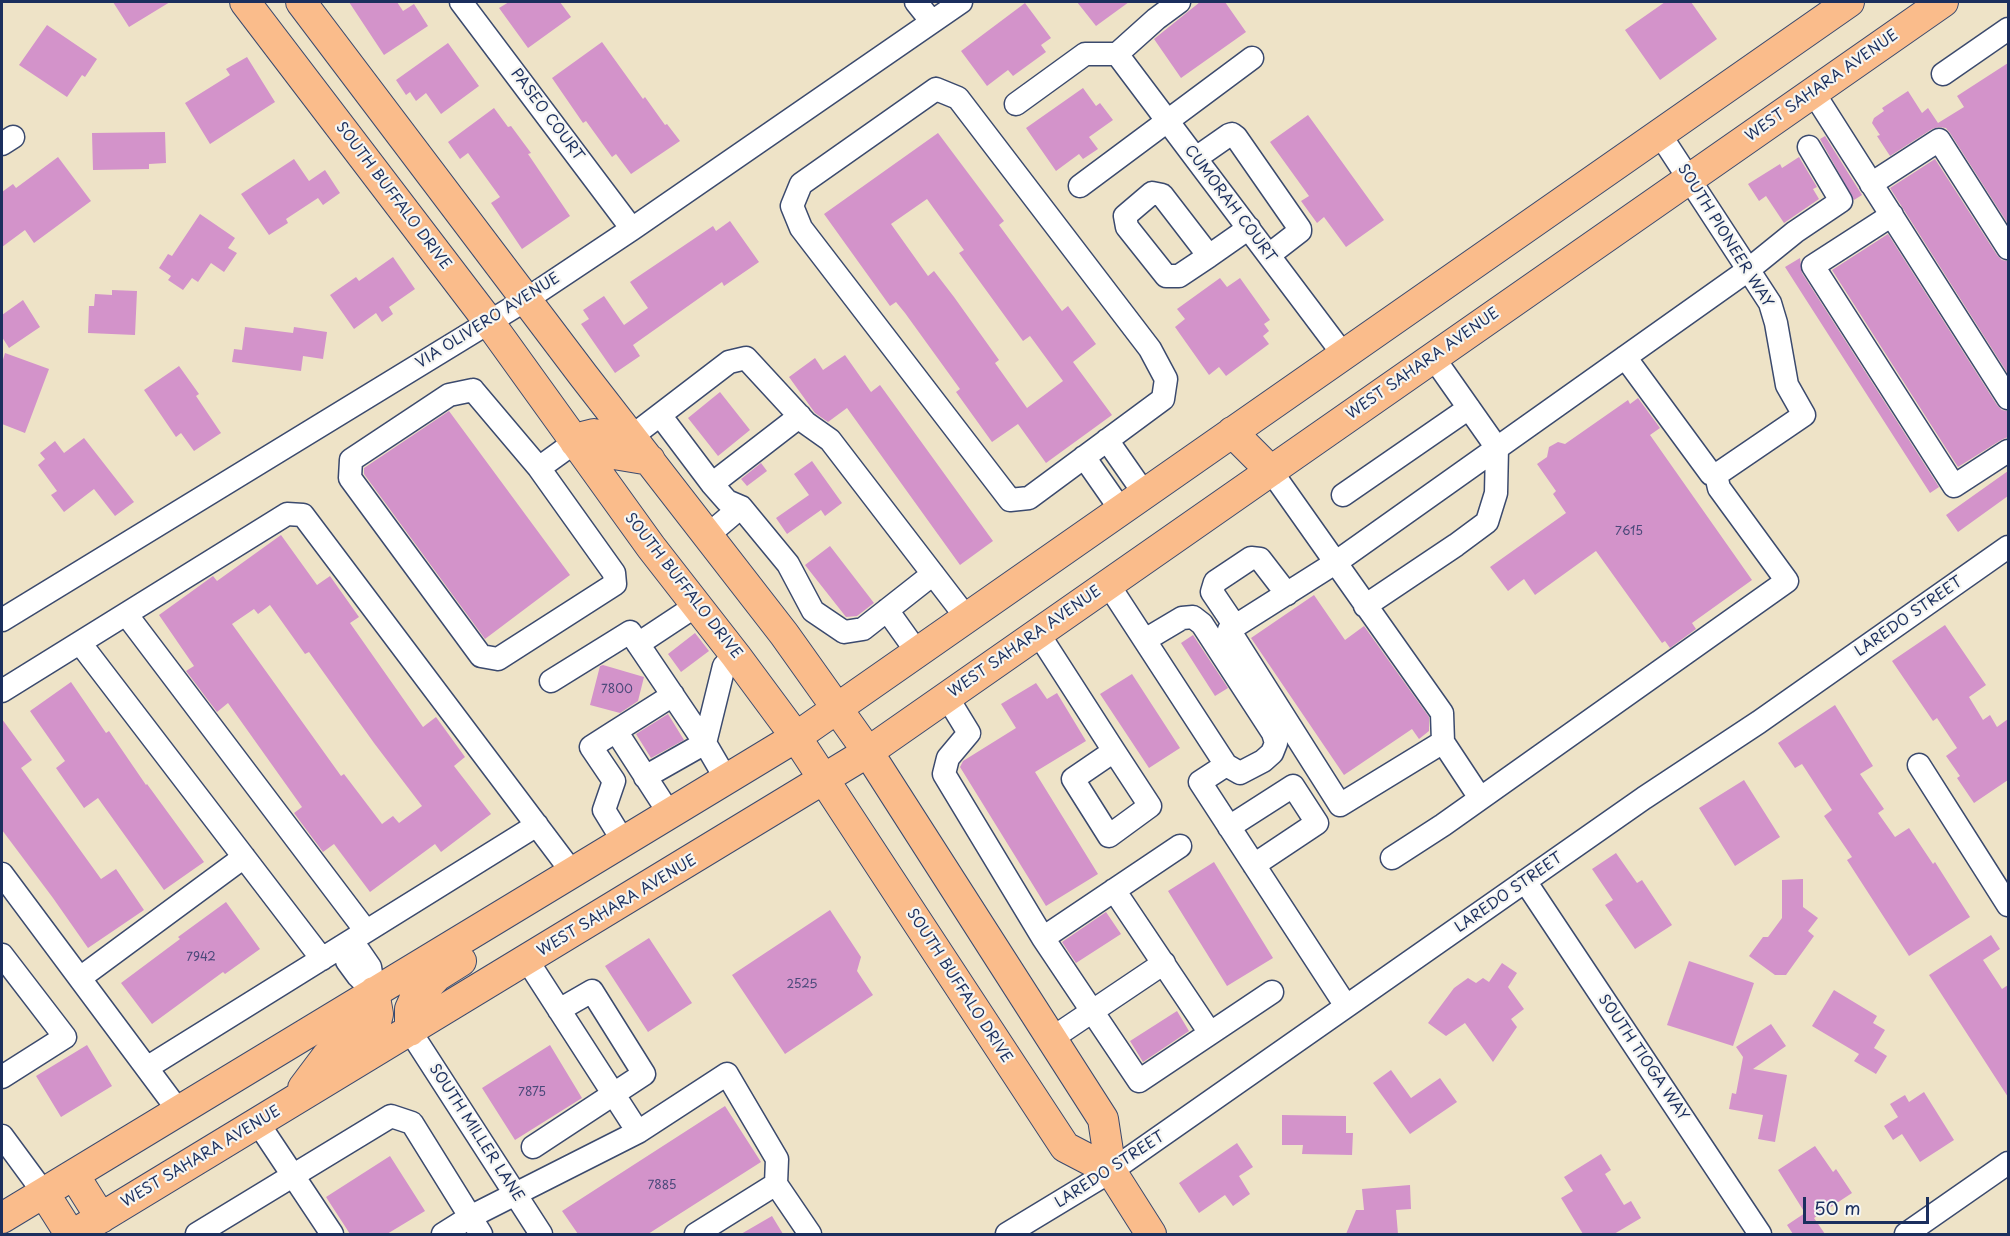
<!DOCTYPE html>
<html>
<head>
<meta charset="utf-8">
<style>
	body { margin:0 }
	#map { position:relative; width:2010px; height:1236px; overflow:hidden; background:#eee3c7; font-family:"Playpen Sans",sans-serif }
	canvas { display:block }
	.frame { position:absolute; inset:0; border:3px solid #1b2f5e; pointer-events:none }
	.scale { position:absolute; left:1803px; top:1197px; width:126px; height:27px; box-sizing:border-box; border:3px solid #1b2f5e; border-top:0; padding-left:8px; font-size:18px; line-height:21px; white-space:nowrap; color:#1b2f5e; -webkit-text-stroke:4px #f6f6f2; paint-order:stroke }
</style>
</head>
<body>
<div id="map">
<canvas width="2010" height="1236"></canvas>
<div class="frame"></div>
<div class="scale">50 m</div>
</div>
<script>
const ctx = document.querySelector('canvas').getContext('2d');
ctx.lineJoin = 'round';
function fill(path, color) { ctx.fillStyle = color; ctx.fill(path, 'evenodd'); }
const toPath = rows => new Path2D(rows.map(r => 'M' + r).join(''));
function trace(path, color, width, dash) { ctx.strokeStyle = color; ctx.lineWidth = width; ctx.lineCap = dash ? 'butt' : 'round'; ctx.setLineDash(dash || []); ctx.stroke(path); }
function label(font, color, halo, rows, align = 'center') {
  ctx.font = font + ' "Playpen Sans",sans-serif'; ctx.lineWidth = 4.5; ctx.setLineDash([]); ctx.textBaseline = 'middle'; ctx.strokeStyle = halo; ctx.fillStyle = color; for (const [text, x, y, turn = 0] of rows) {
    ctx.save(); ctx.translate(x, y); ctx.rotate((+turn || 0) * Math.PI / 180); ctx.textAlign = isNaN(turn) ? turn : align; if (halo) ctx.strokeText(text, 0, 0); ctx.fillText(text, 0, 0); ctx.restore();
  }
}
const building = toPath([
	[113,2,170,2,129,27],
	[349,2,397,2,403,11,414,4,428,26,384,55],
	[509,2,560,2,571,17,528,48,499,8],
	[1077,2,1129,2,1096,26],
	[1200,2,1225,2,1246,32,1181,78,1154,39],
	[1665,2,1691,2,1717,39,1660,80,1625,30],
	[1025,3,1051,38,1041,45,1046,52,1013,76,1008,70,987,86,961,51],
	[47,25,97,59,85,77,82,75,67,97,19,65],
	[602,42,643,99,645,97,665,125,667,124,680,141,631,174,616,154,612,157,586,121,583,123,552,78],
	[448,43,479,86,441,114,426,93,416,101,410,92,406,95,396,80],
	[247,57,275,102,210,144,185,103,230,75,226,69],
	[2008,63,2008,224,1950,133,1946,128,1939,127,1932,129,1890,156,1877,136,1880,135,1872,123,1874,118,1884,111,1882,108,1908,91,1922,113,1928,108,1938,123,1964,107,1957,96],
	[1083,88,1096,106,1100,103,1113,120,1089,137,1098,149,1083,159,1079,154,1056,171,1026,128],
	[494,108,508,127,511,126,531,153,528,154,570,216,522,249,491,203,500,197,468,153,460,159,448,142],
	[1308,115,1384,220,1346,247,1324,217,1317,223,1301,201,1309,196,1270,142],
	[165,132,166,163,149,164,149,169,93,170,92,133],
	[938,133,1004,221,999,225,1062,311,1068,306,1096,344,1073,362,1112,415,1046,463,1018,424,992,442,956,392,960,389,905,313,896,302,890,306,824,214],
	[927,199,964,250,959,253,1023,341,1030,336,1063,381,1027,408,995,363,999,360,954,297,934,271,928,276,891,224],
	[1825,136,1862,195,1854,200,1820,139],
	[58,157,91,201,34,243,25,230,2,247,2,192,13,184,16,188],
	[1799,157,1817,187,1813,189,1819,199,1784,223,1766,196,1759,201,1748,184,1780,164,1782,168],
	[294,159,309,181,325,170,340,193,323,205,318,198,286,219,288,223,269,235,241,194],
	[1935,159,1997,255,2002,260,2008,261,2008,374,1890,188],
	[200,214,235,238,228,248,237,253,224,272,211,263,198,282,192,278,183,290,168,280,171,276,159,268,168,254,172,256],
	[730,221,759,262,724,286,722,282,633,345,640,356,615,373,581,324,589,319,583,310,604,296,624,325,648,308,630,282,713,226,716,231],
	[1888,234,1997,405,2002,410,2008,411,2008,437,2001,440,1958,467,1832,270],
	[393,257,415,289,389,307,393,314,382,322,376,313,354,329,330,295,356,277,359,281],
	[1800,258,1802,273,1939,487,1930,493,1785,267],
	[1220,278,1227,287,1240,278,1270,320,1264,324,1269,331,1263,336,1269,344,1226,376,1219,367,1209,375,1175,327,1185,319,1177,309],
	[112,290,137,291,135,335,88,333,89,306,94,306,95,294,112,295],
	[23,300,40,327,9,348,2,337,2,315],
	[245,327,293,333,294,327,327,332,323,359,303,356,301,371,232,362,234,349,242,350],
	[5,353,49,369,25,433,2,424,2,363],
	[845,355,871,392,880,385,993,541,960,565,847,408,828,422,815,413,789,377,815,358,823,370],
	[179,366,199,394,196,396,221,433,194,451,181,433,176,437,144,390],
	[720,392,750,430,718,456,688,418],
	[1638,398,1660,428,1650,435,1752,580,1692,623,1696,629,1670,648,1665,641,1662,643,1596,551,1535,595,1524,579,1508,591,1490,567,1566,513,1553,494,1556,491,1537,464,1547,457,1549,447,1558,442,1565,444,1628,400,1630,404],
	[449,411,570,575,485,639,364,474,364,468],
	[84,438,134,502,115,516,94,489,64,512,51,495,57,491,38,465,45,459,40,453,55,441,64,453],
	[812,461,842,503,825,516,821,510,787,534,776,518,809,495,794,474],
	[761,463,767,471,747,486,741,479],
	[2008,471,2008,496,1958,532,1946,515],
	[281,535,317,585,330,576,359,617,350,623,423,727,436,717,465,757,454,766,491,814,441,852,435,844,370,892,334,844,323,852,294,813,302,807,228,703,217,712,186,671,194,666,159,615,213,576,217,581],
	[270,605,305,654,309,652,374,743,422,806,399,823,393,816,382,824,344,774,341,776,232,624,254,609,258,614],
	[830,546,874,603,857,616,846,617,805,565],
	[1314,595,1345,640,1364,626,1429,717,1429,731,1419,739,1412,729,1344,775,1251,638],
	[1945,625,1986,685,1969,697,1983,720,1990,715,1997,727,2008,719,2008,780,1974,803,1957,778,1960,776,1946,756,1957,748,1937,718,1933,721,1892,661],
	[695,633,709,651,681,672,668,654],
	[1193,635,1228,688,1215,696,1181,643],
	[603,665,644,677,638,701,620,713,590,705,600,666],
	[1132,674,1180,748,1149,768,1100,694],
	[71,682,106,733,109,731,146,785,147,784,204,862,164,890,98,798,84,808,56,768,65,761,30,711],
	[1036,683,1047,699,1057,693,1086,741,1035,772,1098,874,1046,906,960,767,963,761,1016,728,1001,704],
	[1835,705,1873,766,1860,774,1884,809,1878,813,1895,837,1909,828,1933,864,1935,862,1970,917,1909,956,1847,860,1852,857,1824,816,1832,810,1802,764,1795,768,1778,743],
	[668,714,684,740,651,758,636,734],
	[2,719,32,760,21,768,101,879,116,869,144,910,88,948,53,898,2,830],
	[1744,780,1780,837,1735,866,1699,808],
	[1616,853,1637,883,1642,880,1672,925,1635,949,1605,905,1613,900,1592,869],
	[1214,862,1273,958,1227,986,1168,891],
	[1803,879,1803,907,1818,918,1808,931,1814,936,1786,975,1775,975,1749,956,1763,937,1768,937,1782,918,1782,880],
	[226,902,260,949,225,974,223,972,152,1024,121,983,180,939,178,937],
	[830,910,861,957,857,971,873,995,785,1054,732,975],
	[1106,912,1121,934,1076,963,1062,942],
	[1991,935,2000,949,1983,960,2002,989,2008,985,2008,1097,1929,975],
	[649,938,692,1003,648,1032,605,966],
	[1689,961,1754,983,1733,1046,1667,1025],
	[1502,963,1517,973,1508,987,1524,1009,1511,1019,1517,1027,1493,1062,1465,1023,1446,1036,1428,1023,1454,988,1468,978,1476,983,1483,978,1489,982],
	[1834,990,1877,1016,1873,1023,1885,1030,1874,1048,1887,1056,1876,1074,1854,1061,1859,1054,1812,1026],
	[1177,1011,1189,1031,1143,1062,1130,1041],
	[1771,1024,1786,1046,1753,1069,1787,1075,1775,1142,1758,1139,1763,1115,1729,1109,1732,1093,1736,1094,1743,1057,1736,1047],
	[87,1045,112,1086,61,1117,36,1076],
	[550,1045,582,1098,515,1140,482,1088],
	[1391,1070,1411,1098,1440,1078,1457,1102,1410,1134,1373,1083],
	[1924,1092,1954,1140,1920,1162,1902,1134,1893,1140,1884,1126,1898,1117,1890,1104,1905,1095,1909,1102],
	[725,1106,761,1162,648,1234,578,1234,562,1211],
	[1282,1115,1346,1116,1346,1133,1353,1133,1352,1155,1302,1154,1303,1145,1282,1145],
	[1237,1143,1253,1167,1239,1176,1250,1194,1233,1206,1225,1195,1199,1213,1179,1183],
	[1815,1146,1833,1172,1836,1169,1852,1193,1814,1218,1825,1234,1793,1234,1787,1225,1805,1213,1778,1170],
	[1601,1154,1611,1170,1605,1174,1624,1205,1631,1201,1641,1218,1614,1234,1583,1234,1561,1198,1573,1191,1564,1177],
	[390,1156,425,1211,387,1234,350,1234,326,1197],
	[1410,1185,1411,1209,1396,1210,1398,1234,1346,1234,1356,1210,1364,1210,1362,1189],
	[772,1216,783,1234,741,1234]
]);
const minor = toPath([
	[461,2,632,229],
	[916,2,932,22],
	[1117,54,1343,354],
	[1943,74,2008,29],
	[936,89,958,98,1150,349,1166,379,1163,399,1029,498,1010,500,801,228,792,206,801,184,936,89],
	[1813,92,2008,398],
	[1016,104,1085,54,1117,54,1156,19,1179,2],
	[2,144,13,137],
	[1196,158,1229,135,1232,134,1236,137,1300,229,1300,231,1269,255],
	[1871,184,1939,140,2008,248],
	[1080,186,1252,58],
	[1892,215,1813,266,1954,486,2008,451],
	[1209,256,1162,195,1152,193,1125,216,1127,227,1166,276,1179,276,1209,256,1249,228],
	[1625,357,1711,474,1716,475,1804,415,1787,385,1776,323,1770,303,1659,133],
	[473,390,539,468,614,573,615,584,498,659,481,656,350,478,351,460,449,395,473,390],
	[660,415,712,484,727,501,741,507,788,564,813,611,844,632,863,629,933,574],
	[631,437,729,362,746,358,806,423,830,440,966,617],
	[1107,440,1144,493],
	[1084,457,1121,510],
	[539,468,575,442],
	[1271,471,1442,713,1443,742,1480,798],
	[712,484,800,416],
	[1343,495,1469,408],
	[708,535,741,507],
	[1108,584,1226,765,1200,782,1346,1006],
	[1365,606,1456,545,1487,522,1496,493,1497,448,1433,357],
	[887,610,917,652],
	[126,614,366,931],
	[2,620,527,299,632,229,961,2],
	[1235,626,1212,592,1215,582,1251,558,1260,559,1287,594],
	[1038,633,1114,751,1150,806,1109,836,1073,779,1114,751],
	[1145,640,1182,618,1193,617,1202,624,1273,733,1276,743,1272,753,1263,761,1240,773,1226,765],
	[80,643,322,959],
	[638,644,697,605],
	[551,681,630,632,705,743,645,777],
	[2,691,287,514,303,515,572,872],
	[947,697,969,733,948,758,944,774,1043,938,1139,1081,1272,992],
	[616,731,673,695],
	[1443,742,1340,805,1229,630,1335,563,1748,270,1795,232,1841,201,1809,147],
	[1919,765,2008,905],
	[726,779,705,743,724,666,736,656],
	[1229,827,1293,786,1317,823,1254,865],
	[623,841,604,810,614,781,591,747,616,731,669,813],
	[1392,858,1443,825,1787,581,1719,488,1716,475],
	[2,874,178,1110],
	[1525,881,1760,1234],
	[1114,890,1210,1033],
	[1043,938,1180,846],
	[345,945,359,951,370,967,374,992,358,976,347,961,345,945],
	[2,955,65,1037,2,1077],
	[80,978,244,857],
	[410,1031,541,1234],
	[1051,1039,1164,963],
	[148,1067,537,825],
	[258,1123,332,1234],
	[638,1132,727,1074,777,1159,776,1184,810,1234],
	[2,1136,44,1193],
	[533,1147,644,1074,592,991,559,1010],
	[197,1234,391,1116,412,1123,481,1234],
	[443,1234,470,1217,638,1132,527,960],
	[696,1234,776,1184],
	[1007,1234,1111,1171,1644,798,1759,722,2008,547],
	[1906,1234,2008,1163]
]);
const major = toPath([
	[245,2,489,322,651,547,736,656,796,737,1065,1147,1111,1171],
	[301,2,583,375,784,634,868,752,1103,1119,1111,1171,1151,1234],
	[1232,432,1271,471],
	[575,442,586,436,594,434,604,441,614,454,650,460],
	[410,1031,410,1009,414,1000,437,976,461,961],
	[303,1088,327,1056,363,1033,376,1022,378,1014,374,992],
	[74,1175,101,1218],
	[44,1193,70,1234],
	[2,1218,796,737,1849,2],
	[74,1234,868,752,1943,2]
]);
const numberNames = [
	["7615",1629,532],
	["7800",617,690],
	["7942",201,958],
	["2525",802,985],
	["7875",532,1093],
	["7885",662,1186]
];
const streetNames = [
	["WEST SAHARA AVENUE",1822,86,-35],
	["PASEO COURT",547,115,53],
	["SOUTH BUFFALO DRIVE",393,196,53],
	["CUMORAH COURT",1230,204,53],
	["SOUTH PIONEER WAY",1725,236,58],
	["VIA OLIVERO AVENUE",488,321,-32],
	["WEST SAHARA AVENUE",1423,364,-35],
	["SOUTH BUFFALO DRIVE",683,586,52],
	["LAREDO STREET",1909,617,-35],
	["WEST SAHARA AVENUE",1025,642,-35],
	["LAREDO STREET",1509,893,-35],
	["WEST SAHARA AVENUE",617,906,-31],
	["SOUTH BUFFALO DRIVE",959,986,57],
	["SOUTH TIOGA WAY",1643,1058,56],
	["SOUTH MILLER LANE",476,1133,57],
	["WEST SAHARA AVENUE",201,1157,-31],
	["LAREDO STREET",1110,1170,-33]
];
fill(building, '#d393ca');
trace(minor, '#3b4a6e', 25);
trace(major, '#3b4a6e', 32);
trace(minor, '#fff', 22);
trace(major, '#fabc8b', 30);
label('12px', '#494879', null, numberNames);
label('15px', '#1b2f5e', '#f6f6f2', streetNames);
</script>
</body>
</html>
